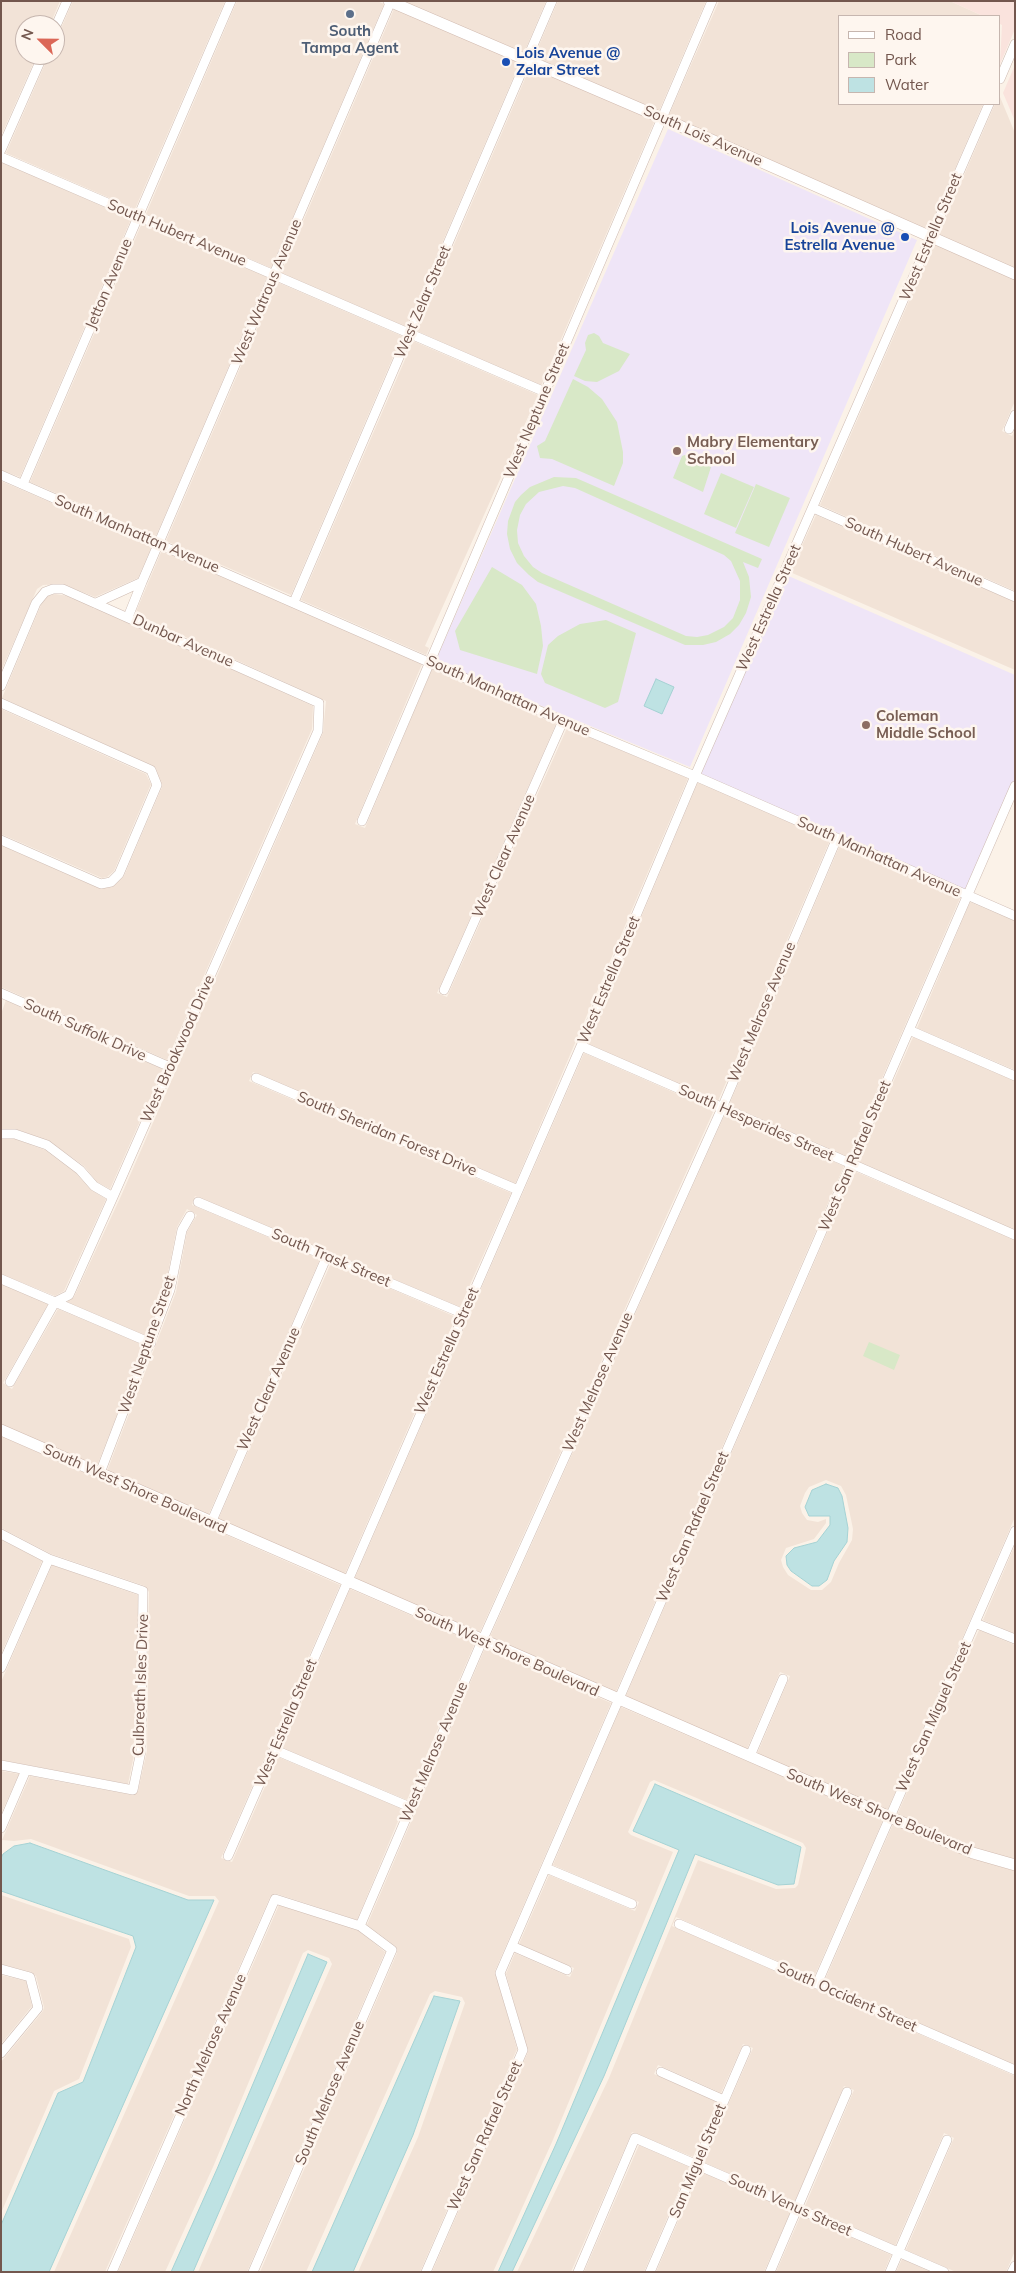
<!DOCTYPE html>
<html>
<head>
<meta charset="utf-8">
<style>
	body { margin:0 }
	#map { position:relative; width:1016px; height:2273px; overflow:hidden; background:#fbf2e8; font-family:Mulish,sans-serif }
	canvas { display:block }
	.frame { position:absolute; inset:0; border:2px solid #73574e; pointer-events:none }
	.legend { position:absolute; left:838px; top:15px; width:162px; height:90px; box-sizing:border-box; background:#fef6ef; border:1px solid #c6b6af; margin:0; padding:6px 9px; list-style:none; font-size:15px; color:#73574e }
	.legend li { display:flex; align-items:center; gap:10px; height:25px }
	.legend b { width:25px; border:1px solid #c6b6af }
	.north { position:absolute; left:15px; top:15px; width:50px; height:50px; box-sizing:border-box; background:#fef6ef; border:1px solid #c6b6af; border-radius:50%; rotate:293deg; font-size:14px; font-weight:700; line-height:20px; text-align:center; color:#73574e }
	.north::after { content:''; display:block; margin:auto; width:18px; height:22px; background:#db6757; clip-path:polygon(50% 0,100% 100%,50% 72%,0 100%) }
</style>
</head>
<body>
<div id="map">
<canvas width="1016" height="2273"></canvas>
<div class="frame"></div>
<ul class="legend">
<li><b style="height:6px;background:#fff"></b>Road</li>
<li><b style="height:14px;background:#d8e8c7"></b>Park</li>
<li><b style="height:14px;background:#bee2e3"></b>Water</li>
</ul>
<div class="north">N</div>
</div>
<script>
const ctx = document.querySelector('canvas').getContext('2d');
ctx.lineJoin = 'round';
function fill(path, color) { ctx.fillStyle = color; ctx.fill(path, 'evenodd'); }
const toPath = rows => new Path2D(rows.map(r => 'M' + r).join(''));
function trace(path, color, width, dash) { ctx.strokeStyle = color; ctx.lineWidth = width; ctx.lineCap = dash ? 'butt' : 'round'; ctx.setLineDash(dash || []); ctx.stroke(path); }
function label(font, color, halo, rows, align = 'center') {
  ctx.font = font + ' Mulish,sans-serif'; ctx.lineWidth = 5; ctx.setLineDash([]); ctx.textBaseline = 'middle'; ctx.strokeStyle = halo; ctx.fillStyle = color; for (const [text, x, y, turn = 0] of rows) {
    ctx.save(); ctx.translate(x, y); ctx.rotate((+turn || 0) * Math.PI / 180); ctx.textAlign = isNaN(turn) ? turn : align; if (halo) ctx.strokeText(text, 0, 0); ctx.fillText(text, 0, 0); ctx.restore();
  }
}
const residential = toPath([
	[1,1,60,1,50,25,25,25,25,55,37,55,1,136],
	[73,1,225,1,135,209,6,153,49,55,55,55,55,42],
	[237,1,377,1,384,4,271,268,146,214],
	[402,1,546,1,524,53],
	[558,1,706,1,659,111,534,57],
	[719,1,950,1,983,16,840,16,840,104,983,104,928,231,669,115],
	[394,9,520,62,406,327,281,273],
	[530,67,655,120,541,386,417,331],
	[1000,97,1015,133,1015,269,938,235,995,104,1000,104],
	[2,162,131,219,20,477,1,470],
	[142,223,267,277,156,536,30,482],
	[934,244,1015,280,1015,401,1002,431,1012,436,1015,429,1015,591,820,505],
	[277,282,402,336,291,595,166,541],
	[413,341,538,395,425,646,429,648,426,655,301,600],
	[1,481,152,546,138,578,95,597,62,584,43,585,37,589,1,671],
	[816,515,1015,602,1015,670,790,572],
	[162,550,422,664,355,824,365,828,432,669,556,724,437,993,447,997,567,728,688,778,515,1184,253,1072,249,1081,511,1193,460,1307,195,1196,192,1205,320,1259,208,1516,107,1471,176,1292,187,1232,197,1215,187,1209,177,1227,165,1288,147,1336,67,1302,74,1297,121,1196,323,733,326,701,135,614],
	[55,594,68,596,92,606,94,609,96,608,126,621,313,706,312,729,167,1060,1,987,1,845,99,888,112,887,124,876,162,787,153,766,2,698,41,605,48,596],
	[1,709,146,774,151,784,114,871,107,877,102,878,1,834],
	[698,782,830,840,718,1101,588,1044],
	[840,845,960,898,848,1157,729,1105],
	[970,902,1015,921,1015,1070,917,1028],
	[6,1000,163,1069,110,1189,97,1182,84,1166,49,1141,15,1129,1,1129,1,1014],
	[913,1037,1015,1081,1015,1230,858,1162],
	[584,1053,714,1110,479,1634,354,1580],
	[725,1114,844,1166,615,1694,489,1639],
	[1,1139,15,1139,45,1150,76,1173,90,1189,106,1199,64,1291,55,1296,1,1274],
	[854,1171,1015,1240,1015,1517,887,1811,757,1754,790,1676,780,1672,747,1749,625,1698],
	[826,1480,841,1486,846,1495,853,1529,852,1540,839,1563,831,1582,822,1590,811,1590,788,1575,783,1567,781,1560,786,1548,814,1539,826,1523,826,1519,818,1522,807,1520,802,1513,800,1506,805,1493,809,1487],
	[331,1263,456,1317,344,1576,218,1520],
	[1,1284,48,1304,3,1383,12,1389,58,1309,144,1345,97,1466,1,1425],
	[1,1436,340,1585,221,1858,232,1862,278,1757,403,1809,357,1920,277,1894,270,1897,105,2272,54,2272,219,1901,215,1896,189,1896,31,1839,14,1841,2,1840,30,1776,132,1795,138,1791,147,1751,149,1592,145,1586,51,1554,1,1528],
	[1,1539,42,1561,1,1654],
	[1015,1545,1015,1634,983,1620],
	[52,1565,138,1595,135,1750,128,1784,1,1760,1,1682],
	[350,1589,475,1643,407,1800,282,1748],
	[979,1630,1015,1645,1014,1860,975,1848,897,1815],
	[485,1648,611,1703,495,1971,517,2049,420,2272,358,2272,418,2137,465,2003,462,1997,435,1991,430,1994,306,2272,260,2272,397,1953,395,1946,367,1925],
	[621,1707,883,1820,814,1977,676,1917,672,1926,1015,2076,1015,2251,1006,2272,956,2272,906,2250,954,2138,944,2133,895,2246,805,2206,854,2090,844,2086,795,2202,703,2162,753,2048,743,2044,721,2093,658,2065,654,2074,717,2102,693,2157,632,2132,571,2272,517,2272,609,2078,698,1860,776,1889,795,1888,798,1885,806,1848,803,1843,654,1780,650,1782,628,1832,631,1835,673,1852,552,2142,493,2272,432,2272,528,2052,506,1974,515,1953,570,1977,574,1968,519,1944,549,1875,635,1911,639,1902,553,1865],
	[1,1771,19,1774,1,1814],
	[893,1824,971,1858,1015,1871,1015,2065,824,1982],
	[1,1895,129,1939,131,1947,79,2079,54,2091,1,2213,1,2062,43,2011,44,2007,36,1976,31,1972,1,1964],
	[279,1905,358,1930,385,1952,247,2272,198,2272,332,1964,329,1958,308,1950,303,1953,213,2167,165,2272,118,2272],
	[1,1975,26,1981,32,2006,1,2044],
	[639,2145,689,2167,644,2272,584,2272],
	[700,2171,791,2211,764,2272,656,2272],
	[801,2215,891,2255,884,2272,776,2272],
	[902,2259,931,2272,896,2272]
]);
const commercial = toPath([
	[950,1,1015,1,1015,29,1000,64,1002,25,1000,24,1000,16,983,16],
	[1015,65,1015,121,1003,93]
]);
const education = toPath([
	[668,129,917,240,690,767,435,662],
	[784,574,1015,675,1015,786,967,895,695,776]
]);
const green = toPath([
	[594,333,599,336,603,343,630,354,619,371,597,382,585,381,574,376,586,350,585,343,588,335],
	[573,379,588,387,602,399,617,422,623,452,623,463,614,486,552,459,540,458,537,446,545,441],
	[685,455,711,467,703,492,673,478,682,456],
	[721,473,754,487,736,528,704,514],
	[554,477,576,478,762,559,758,568,743,562,749,577,751,597,746,613,739,625,730,634,716,642,703,645,685,645,538,582,529,575,517,563,510,549,507,534,508,521,515,502,521,495,530,487],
	[563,486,575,488,724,555,731,561,740,581,740,600,733,618,724,627,708,635,697,637,686,636,542,573,533,567,524,556,518,543,517,530,520,515,526,504,539,492],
	[756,484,790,498,769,547,735,533],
	[492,567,522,585,536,604,541,626,543,646,537,674,460,650,455,631],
	[606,620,636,633,618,702,605,708,545,683,541,674,548,645,558,636,580,624],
	[869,1342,900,1355,894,1370,863,1356]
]);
const water = toPath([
	[656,679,674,687,662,714,644,706,656,679],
	[826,1484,838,1488,842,1496,848,1528,847,1542,834,1561,827,1580,819,1586,812,1586,791,1571,787,1565,786,1556,794,1548,817,1542,830,1525,830,1516,809,1516,805,1507,812,1490,826,1484],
	[655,1784,801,1847,794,1884,778,1885,695,1854,604,2076,512,2272,498,2272,556,2144,679,1850,633,1831,655,1784],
	[30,1843,188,1900,214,1900,49,2272,1,2272,1,2225,58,2093,83,2082,136,1947,133,1936,1,1891,1,1858,3,1854,14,1846,30,1843],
	[308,1954,327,1962,193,2272,171,2272,217,2169,308,1954],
	[434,1996,460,2001,413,2135,353,2272,312,2272,434,1996]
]);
const street = toPath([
	[55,28,67,1],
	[1000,79,1015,44],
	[1,150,43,55],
	[1,157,545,392],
	[1009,429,1015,415],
	[1,475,563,721,695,776,1015,916],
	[23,484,231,1],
	[813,508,1015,597],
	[294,602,552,1],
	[96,603,142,582,391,1],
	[128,617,142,582],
	[1,686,36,603,45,592,53,589,63,589,319,703,318,731,113,1197,69,1295,55,1302,10,1382],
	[1,703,151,770,157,785,119,874,111,882,101,884,1,840],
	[362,821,712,1],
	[444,990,563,721],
	[1,993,170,1067],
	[909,1030,1015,1076],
	[581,1046,1015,1235],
	[256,1078,518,1190],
	[1,1134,15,1134,47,1145,80,1170,94,1186,113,1197],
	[198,1202,464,1314],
	[1,1279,151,1343],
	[100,1473,170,1290,182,1230,190,1216],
	[211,1523,327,1256],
	[1,1534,49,1559,143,1591,141,1751,133,1790,1,1765],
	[975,1623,1015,1639],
	[1,1668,49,1559],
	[275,1750,410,1807],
	[750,1756,783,1679],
	[1,1828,26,1770],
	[228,1856,581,1046,695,776,989,104],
	[546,1868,632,1904],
	[679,1924,1015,2070],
	[360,1926,482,1641,722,1108,837,838],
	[512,1946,567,1970],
	[1,1969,30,1977,38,2008,1,2053],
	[817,1984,1015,1531],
	[661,2072,724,2100],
	[112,2272,275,1899,360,1926,392,1950,253,2272],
	[426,2272,523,2050,500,1973,1015,786],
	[578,2272,635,2138,944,2272],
	[650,2272,746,2050],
	[770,2272,847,2092],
	[890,2272,947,2140],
	[1012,2272,1015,2266]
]);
const secondary = toPath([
	[389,1,662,118,1015,274],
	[1,1430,890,1817,973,1853,1015,1865]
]);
const markers = [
	[350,14,5,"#5c6f8a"],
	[506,62,5,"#1a4fb4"],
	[905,237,5,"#1a4fb4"],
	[677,451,5,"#8d6e63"],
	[866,725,5,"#8d6e63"]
];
const serviceNames = [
	["South",350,31],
	["Tampa Agent",350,48]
];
const transitNames = [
	["Lois Avenue @",516,53],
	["Zelar Street",516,70],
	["Lois Avenue @",895,228,"right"],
	["Estrella Avenue",895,245,"right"]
];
const streetNames = [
	["South Lois Avenue",703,136,24],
	["South Hubert Avenue",177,233,23],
	["West Estrella Street",931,237,-67],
	["Jetton Avenue",109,284,-67],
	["West Watrous Avenue",267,292,-67],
	["West Zelar Street",423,302,-67],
	["West Neptune Street",537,411,-67],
	["South Manhattan Avenue",137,534,23],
	["South Hubert Avenue",914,552,24],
	["West Estrella Street",769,608,-66],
	["Dunbar Avenue",183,641,24],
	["South Manhattan Avenue",508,696,24],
	["West Clear Avenue",504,856,-66],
	["South Manhattan Avenue",879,857,24],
	["West Estrella Street",609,980,-67],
	["West Melrose Avenue",762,1012,-67],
	["South Suffolk Drive",85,1030,24],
	["West Brookwood Drive",178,1049,-66],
	["South Hesperides Street",756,1123,24],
	["South Sheridan Forest Drive",387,1134,23],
	["West San Rafael Street",855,1156,-67],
	["South Trask Street",331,1258,23],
	["West Neptune Street",147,1345,-71],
	["West Estrella Street",447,1351,-66],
	["West Melrose Avenue",598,1382,-66],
	["West Clear Avenue",269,1389,-66],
	["South West Shore Boulevard",135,1489,24],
	["West San Rafael Street",693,1527,-67],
	["South West Shore Boulevard",507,1652,24],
	["Culbreath Isles Drive",141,1685,-88],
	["West San Miguel Street",934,1717,-66],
	["West Estrella Street",286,1723,-67],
	["West Melrose Avenue",434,1752,-67],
	["South West Shore Boulevard",879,1812,23],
	["South Occident Street",847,1997,24],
	["North Melrose Avenue",211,2045,-66],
	["South Melrose Avenue",330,2093,-67],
	["West San Rafael Street",485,2136,-66],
	["San Miguel Street",698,2161,-67],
	["South Venus Street",790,2205,24]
];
const educationNames = [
	["Mabry Elementary",687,442],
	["School",687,459],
	["Coleman",876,716],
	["Middle School",876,733]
];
fill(residential, '#f2e3d7');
fill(commercial, '#fae3dd');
fill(education, '#efe5f7');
fill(green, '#d8e8c7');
fill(water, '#bee2e3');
trace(water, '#a5d2d4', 1);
trace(street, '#cebbb2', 10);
trace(secondary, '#d1bbb0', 12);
trace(street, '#fff', 9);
trace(secondary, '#fff', 11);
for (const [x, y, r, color] of markers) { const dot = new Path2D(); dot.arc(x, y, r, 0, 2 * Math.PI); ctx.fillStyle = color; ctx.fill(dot); trace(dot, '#fef6ef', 2); }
label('bold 15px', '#4e5e75', '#fef6ef', serviceNames);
label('bold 15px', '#164399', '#fef6ef', transitNames, 'left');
label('15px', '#73574e', '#fef6ef', streetNames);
label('bold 15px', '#785e54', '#fef6ef', educationNames, 'left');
</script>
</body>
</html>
